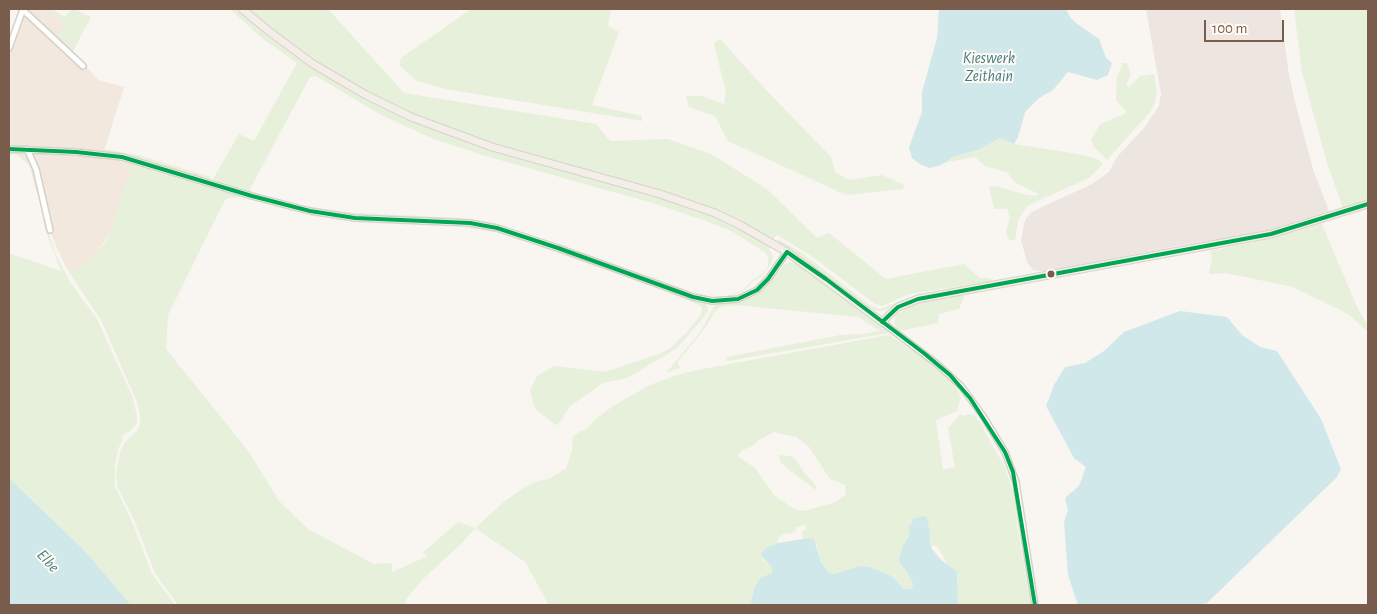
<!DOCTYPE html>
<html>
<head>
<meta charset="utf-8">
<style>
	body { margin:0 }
	#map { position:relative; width:1377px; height:614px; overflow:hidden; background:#f9f5f0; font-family:"Alegreya Sans",sans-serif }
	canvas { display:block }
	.frame { position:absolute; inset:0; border:10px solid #7a5c4d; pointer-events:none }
	.scale { position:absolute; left:1204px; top:20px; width:80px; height:22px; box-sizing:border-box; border:2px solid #7a5c4d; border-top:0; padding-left:6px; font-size:15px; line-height:18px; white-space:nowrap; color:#7a5c4d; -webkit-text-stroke:4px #fffaf3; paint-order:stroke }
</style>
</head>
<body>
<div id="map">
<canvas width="1377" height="614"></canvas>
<div class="frame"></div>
<div class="scale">100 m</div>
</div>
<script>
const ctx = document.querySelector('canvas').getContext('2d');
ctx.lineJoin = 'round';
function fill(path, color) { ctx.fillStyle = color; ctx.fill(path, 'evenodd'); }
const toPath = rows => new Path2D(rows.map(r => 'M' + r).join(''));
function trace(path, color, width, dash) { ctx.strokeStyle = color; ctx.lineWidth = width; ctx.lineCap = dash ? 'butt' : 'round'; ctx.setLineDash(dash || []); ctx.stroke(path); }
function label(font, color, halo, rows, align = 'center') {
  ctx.font = font + ' "Alegreya Sans",sans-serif'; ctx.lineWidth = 4; ctx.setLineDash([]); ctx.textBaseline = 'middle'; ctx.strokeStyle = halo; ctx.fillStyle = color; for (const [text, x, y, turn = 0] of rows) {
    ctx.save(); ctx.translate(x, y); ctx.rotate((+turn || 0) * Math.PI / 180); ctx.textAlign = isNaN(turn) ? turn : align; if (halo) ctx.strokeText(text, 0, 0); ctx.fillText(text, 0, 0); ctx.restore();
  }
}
const residential = toPath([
	[25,9,49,9,65,24,57,40],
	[21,13,31,20,83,70,85,65,98,80,124,87,104,151,9,146,9,53],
	[31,152,102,156,133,162,111,232,94,256,79,269,67,269,56,246,51,233,36,163]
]);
const industrial = toPath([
	[1146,9,1280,9,1289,75,1296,106,1313,169,1329,211,1260,233,1182,245,1044,272,1033,270,1027,262,1021,240,1024,224,1026,218,1032,212,1042,207,1092,184,1109,172,1117,157,1144,128,1159,106,1161,94]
]);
const green = toPath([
	[49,9,52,9,63,16,66,16,72,9,74,9,91,17,72,53,57,40,65,24],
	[230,9,238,9,267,33,320,71,383,107,461,140,526,160,659,196,712,215,737,227,770,246,769,249,773,256,771,264,761,277,753,281,744,291,728,296,728,298,708,298,498,226,451,219,340,213,310,209,273,200,213,181,213,179,239,134,254,141,297,63,263,39],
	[316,76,381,115,434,139,489,157,659,205,711,223,733,232,766,253,768,258,768,266,763,273,750,282,743,290,724,297,713,297,695,293,560,245,498,224,460,218,340,212,293,204,252,192,250,189,310,77],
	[246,9,328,9,404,93,596,124,610,141,668,139,713,155,768,190,817,238,829,233,886,279,964,264,980,278,989,278,994,281,909,294,882,306,875,304,813,257,777,235,774,239,732,218,661,191,527,155,463,135,386,103,314,62],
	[471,9,611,9,608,26,619,32,592,105,642,116,642,121,445,89,417,81,399,65,401,58],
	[1294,9,1368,9,1368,201,1343,208,1327,163,1302,72],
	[721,40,768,92,831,157,835,172,849,180,882,175,904,185,903,189,846,195,728,141,715,116,689,107,686,96,701,96,724,104,726,92,714,44,716,41],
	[1123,63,1127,63,1131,75,1126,84,1129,87,1140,76,1154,74,1157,93,1155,102,1150,112,1107,160,1094,147,1091,140,1100,124,1127,113,1116,100,1117,77],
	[1000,138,1014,144,1084,155,1099,160,1103,164,1089,178,1031,204,1026,208,1018,220,1015,241,1008,239,1006,231,1010,218,1007,209,994,209,989,187,995,186,1027,195,1036,196,1039,194,1014,182,1007,172,985,166,975,157,947,162,952,157,978,150],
	[104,149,138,155,211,177,210,181,137,158,104,151],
	[9,151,21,151,30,160,35,171,47,228,56,255,70,282,97,319,132,396,137,416,137,423,131,430,122,436,123,439,118,449,115,465,115,486,133,524,152,574,175,605,131,605,86,552,9,478,9,253,61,271,45,229,41,207,30,168,27,163,17,155,9,155],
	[133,162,251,199,309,213,354,220,469,225,497,231,557,250,707,305,708,311,703,318,676,349,627,378,603,383,569,407,559,424,556,425,535,409,530,390,537,376,554,366,605,372,659,354,670,348,687,332,701,315,702,311,701,306,690,301,625,276,496,232,451,225,373,222,330,218,292,211,240,197,228,198,225,200,168,315,166,349,249,452,279,501,308,529,374,564,392,563,392,572,428,556,422,553,458,522,475,528,505,501,522,489,535,482,551,478,566,468,572,450,573,436,581,431,587,429,593,421,613,406,650,385,680,374,697,370,889,335,921,356,943,375,958,390,961,398,957,411,936,420,943,470,955,467,948,428,960,414,962,416,969,414,975,416,982,425,987,436,1005,467,1014,494,1018,530,1031,605,958,605,956,588,958,576,954,569,947,564,940,550,936,546,931,545,927,518,912,523,908,527,910,534,903,546,900,563,907,572,913,585,912,588,908,590,904,589,892,576,870,567,860,566,834,574,828,572,821,563,818,554,817,546,809,538,803,539,802,532,807,529,806,525,796,527,796,531,793,533,782,534,777,540,779,544,766,548,763,559,772,568,772,573,750,603,750,605,549,605,525,562,475,528,462,543,424,578,406,599,406,605,178,605,155,573,135,522,117,486,116,473,120,453,125,442,137,431,140,425,140,416,137,402,102,322,67,269,79,269,94,256,106,241,111,232],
	[774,432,796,437,809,447,830,479,845,485,846,495,833,503,804,511,796,510,775,496,754,467,739,457,738,455,741,451,752,446,759,440],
	[1321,222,1357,307,1368,326,1368,332,1348,314,1293,287,1226,273,1209,274,1212,257,1210,251,1259,241],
	[778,239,802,253,871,306,880,309,908,298,943,293,909,299,886,310,876,311,777,241],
	[789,262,796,263,823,282,889,333,727,361,727,357,840,335,862,334,880,331,858,317,736,305,720,307,715,311,706,327,677,363,681,368,667,372,700,332,715,305,740,301,754,296,765,287,784,265],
	[965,294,959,309,939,314,938,323,900,331,896,326,894,322,896,316,908,306,926,301],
	[779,455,790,456,796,460,805,474,814,483,817,488,816,490,789,470,780,461]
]);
const water = toPath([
	[939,9,1066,9,1070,17,1076,23,1099,39,1106,58,1112,63,1108,75,1097,80,1068,72,1053,90,1039,98,1025,112,1018,137,1014,144,1000,138,978,150,952,157,947,162,938,166,929,168,920,164,912,158,909,147,922,112,922,92,937,38],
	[1180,311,1227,317,1242,335,1260,347,1277,351,1321,419,1341,469,1336,478,1207,603,1197,605,1078,605,1068,575,1064,522,1068,510,1065,498,1079,486,1086,467,1074,458,1046,406,1054,385,1065,367,1085,363,1104,351,1124,332],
	[9,478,86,552,131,605,10,605,9,604],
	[923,516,927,518,930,533,930,542,932,549,941,560,954,569,957,572,958,605,750,605,755,587,760,578,772,573,772,568,761,555,763,551,766,548,779,543,809,538,814,539,821,563,828,572,834,574,860,566,870,567,892,576,904,589,911,589,913,585,907,572,900,563,899,559,903,546,910,534,908,527,912,523,913,519]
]);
const minor = toPath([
	[22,9,83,66],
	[9,48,23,9],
	[9,149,76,152,122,157,252,196,310,211,355,218,470,223,497,228,558,248,693,297,712,301,738,299,757,290,768,279,787,252],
	[27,149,36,169,50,230],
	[882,322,937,364,961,386,983,416,1005,452,1016,482,1035,605]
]);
const major = toPath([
	[242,9,270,32,313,64,366,95,411,117,492,147,660,194,715,213,740,225,787,252,882,322,898,307,918,299,1271,234,1368,204]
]);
const bus1 = toPath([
	[9,149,76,152,122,157,252,196,310,211,355,218,470,223,497,228,558,248,693,297,712,301,738,299,757,290,768,279,787,252],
	[787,252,826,279,925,354,950,375,970,398,1005,452,1013,472,1035,605],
	[882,322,898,307,918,299,1271,234,1368,204]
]);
const markers = [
	[1051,274,4.5,"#7a5c4d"]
];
const waterNames = [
	["Kieswerk",989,58],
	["Zeithain",989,76],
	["Elbe",48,561,48]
];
fill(residential, '#f2e8de');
fill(industrial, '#ede5e0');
fill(green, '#e7f0db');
fill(water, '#d0e8ea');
trace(minor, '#d7d1cb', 8);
trace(major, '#dad1cc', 9);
trace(minor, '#fefefd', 5);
trace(major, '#f3eee8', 7);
trace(bus1, '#00a651', 4);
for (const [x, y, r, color] of markers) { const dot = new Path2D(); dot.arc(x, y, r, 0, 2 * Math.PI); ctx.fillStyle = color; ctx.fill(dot); trace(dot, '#fffaf3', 2); }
label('italic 16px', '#437c86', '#fffaf3', waterNames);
</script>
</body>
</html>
